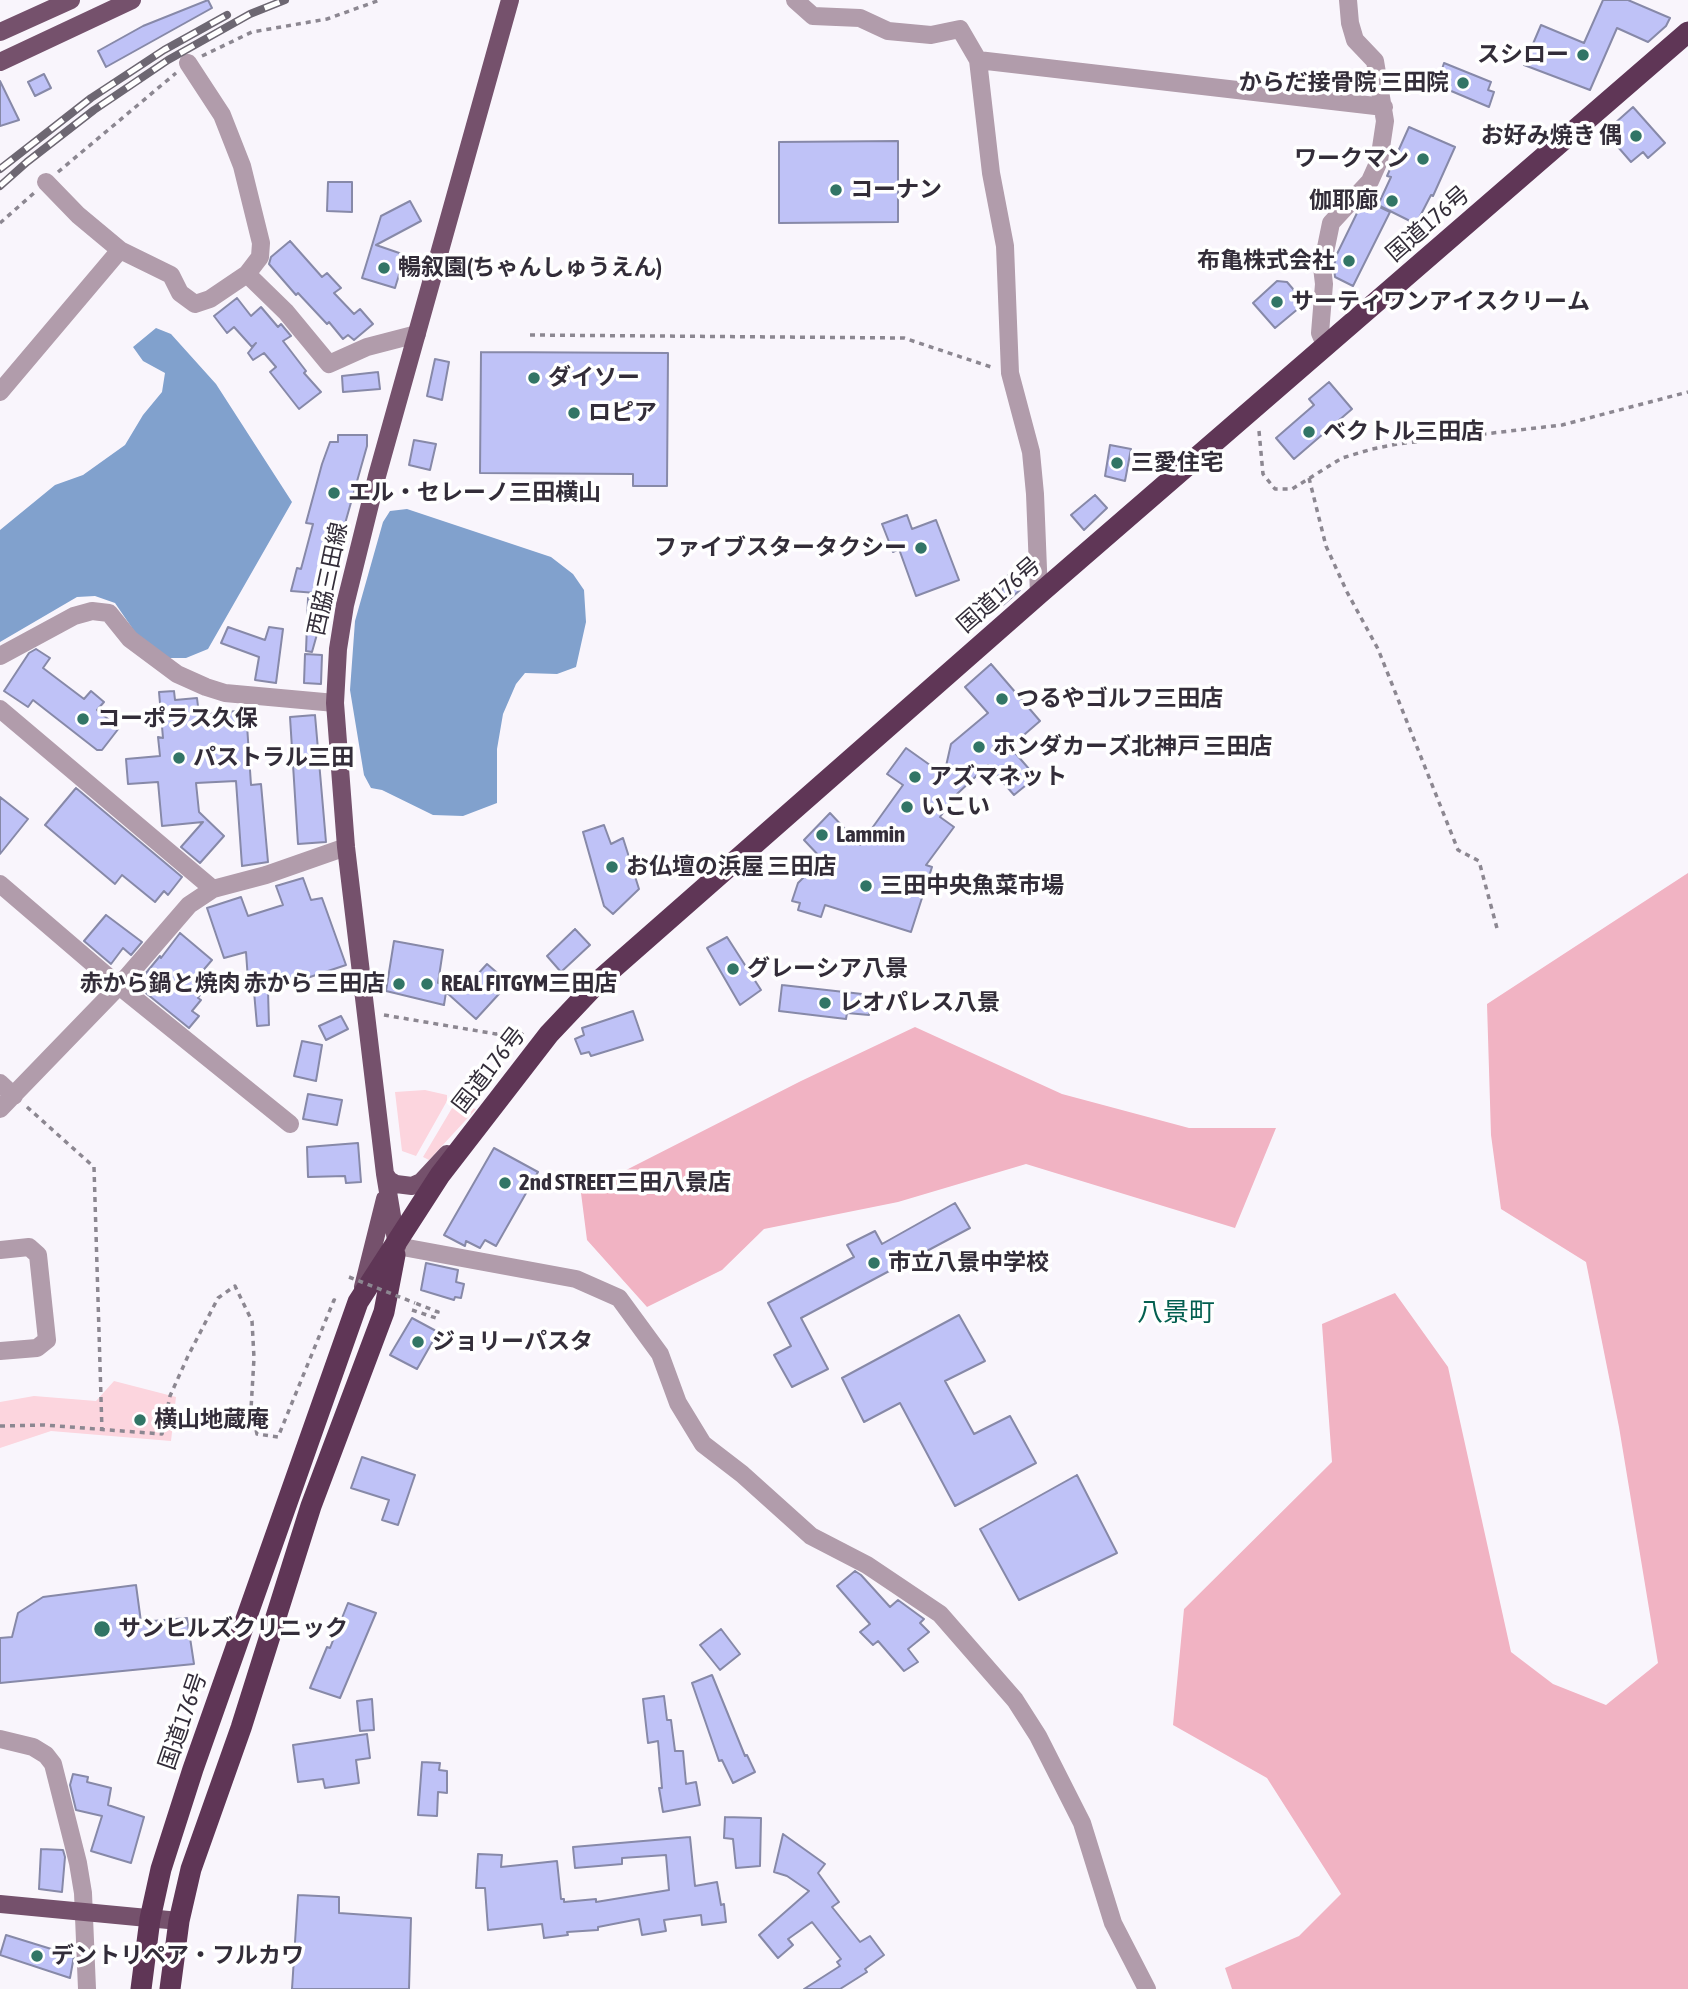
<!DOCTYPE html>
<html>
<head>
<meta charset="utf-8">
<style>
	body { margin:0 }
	canvas { display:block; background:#f9f5fc }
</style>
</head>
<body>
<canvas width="1688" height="1989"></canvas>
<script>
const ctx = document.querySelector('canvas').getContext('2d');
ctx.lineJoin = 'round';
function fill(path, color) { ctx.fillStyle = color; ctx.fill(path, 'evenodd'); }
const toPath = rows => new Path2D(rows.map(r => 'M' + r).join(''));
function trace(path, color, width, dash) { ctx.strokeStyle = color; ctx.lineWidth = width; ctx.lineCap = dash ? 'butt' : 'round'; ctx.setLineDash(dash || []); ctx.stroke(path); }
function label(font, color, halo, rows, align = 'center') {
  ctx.font = font + ' "Asap Condensed","Noto Sans JP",sans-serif'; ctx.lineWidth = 7; ctx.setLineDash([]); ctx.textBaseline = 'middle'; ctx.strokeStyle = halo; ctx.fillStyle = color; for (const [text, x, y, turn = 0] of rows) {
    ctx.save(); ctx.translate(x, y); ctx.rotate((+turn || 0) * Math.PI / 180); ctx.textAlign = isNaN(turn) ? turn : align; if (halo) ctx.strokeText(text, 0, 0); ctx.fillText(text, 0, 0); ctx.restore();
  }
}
const green = toPath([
	[425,1090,447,1095,447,1101,416,1156,402,1151,395,1092],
	[455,1103,476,1109,429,1160,423,1157],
	[114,1381,176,1397,171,1441,51,1431,0,1448,0,1402,34,1396,96,1401]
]);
const forest = toPath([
	[1688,873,1688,1989,1232,1989,1225,1968,1299,1936,1341,1894,1267,1778,1173,1725,1184,1609,1332,1462,1322,1324,1395,1293,1448,1367,1511,1652,1553,1684,1606,1705,1658,1663,1619,1427,1586,1262,1501,1209,1491,1135,1487,1004],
	[915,1027,1062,1094,1189,1128,1276,1128,1235,1228,1026,1164,898,1202,764,1229,722,1270,647,1307,587,1240,581,1193,801,1081]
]);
const water = toPath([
	[156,328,171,334,216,384,292,502,208,649,186,658,165,658,139,638,115,603,95,596,77,597,0,642,0,530,55,485,83,475,125,445,143,415,162,392,165,373,143,361,133,347],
	[407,509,551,557,573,574,584,590,586,622,576,667,557,674,525,673,516,684,503,714,497,749,497,803,463,816,433,815,382,790,371,788,364,775,350,690,355,621,383,522,390,511]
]);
const building = toPath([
	[208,0,212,8,106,67,98,51,143,26,208,0],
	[1603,0,1628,0,1670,18,1666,26,1648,42,1617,28,1590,90,1524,65,1541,25,1584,43,1603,0],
	[1444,63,1491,82,1488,90,1494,92,1489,107,1437,85,1444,63],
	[44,74,51,88,35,96,28,82,44,74],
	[0,81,19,120,0,126,0,81],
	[1633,107,1665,143,1648,158,1643,152,1631,162,1605,132,1633,107],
	[1409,127,1455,147,1433,196,1431,195,1416,224,1378,205,1391,177,1387,176,1409,127],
	[898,141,898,222,779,223,779,142,898,141],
	[328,182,352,182,352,212,327,211,328,182],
	[410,201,421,221,376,245,405,255,395,288,362,278,381,216,410,201],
	[1367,201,1390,212,1353,286,1335,277,1334,267,1336,256,1358,211,1367,201],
	[290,241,322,277,327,273,341,288,334,293,354,314,360,309,373,324,354,340,348,335,343,339,329,322,327,324,298,293,296,295,269,264,271,257,290,241],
	[1277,281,1287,282,1305,303,1275,328,1253,303,1277,281],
	[237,298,251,316,261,307,278,327,281,324,291,336,283,341,306,371,304,373,321,392,299,409,270,372,276,367,264,353,253,360,248,353,256,343,252,347,234,327,227,333,214,316,237,298],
	[481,352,668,353,667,486,633,486,633,474,480,473,481,352],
	[435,359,449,362,442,400,427,396,435,359],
	[378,372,380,389,343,392,342,376,378,372],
	[1329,382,1352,409,1294,459,1276,438,1314,405,1309,399,1329,382],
	[338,435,367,435,367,446,333,566,323,563,316,593,291,591,297,568,301,569,313,524,306,523,322,464,330,442,338,442,338,435],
	[414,440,436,444,430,470,409,465,414,440],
	[1110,445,1131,449,1125,481,1105,476,1110,445],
	[1095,495,1107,508,1084,530,1071,515,1095,495],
	[907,515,912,529,936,520,959,580,916,596,899,549,893,552,882,524,907,515],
	[1008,575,1020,590,994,613,1008,575],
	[308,598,328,604,324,620,321,620,312,652,306,651,308,598],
	[228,627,265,640,269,627,283,629,276,683,255,680,259,657,221,643,228,627],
	[36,649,50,658,43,668,84,699,91,691,104,702,97,710,119,728,102,750,97,750,33,700,28,707,4,691,29,653,36,649],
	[305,654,322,655,321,684,304,683,305,654],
	[991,664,1040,721,1010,747,1036,777,1014,795,988,765,957,794,940,817,954,827,926,865,932,867,911,932,825,905,821,917,798,910,800,903,792,901,798,883,822,859,804,840,830,813,860,845,903,785,887,774,906,748,944,775,951,744,988,713,965,687,991,664],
	[174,691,175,700,197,698,199,715,246,710,251,785,261,784,268,862,242,866,236,781,196,783,199,812,224,836,200,863,181,847,203,822,162,826,158,782,128,784,126,759,160,756,158,737,163,738,159,692,174,691],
	[315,715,326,842,298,844,290,717,315,715],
	[76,788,182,877,168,895,164,891,155,902,122,875,115,884,45,825,76,788],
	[0,797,28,819,0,854,0,797],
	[604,825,611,844,623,838,639,889,613,914,604,906,583,832,604,825],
	[303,878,311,900,322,898,346,965,268,991,269,1025,257,1026,253,980,248,980,246,952,224,958,207,908,241,897,248,916,283,905,276,886,303,878],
	[106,915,142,942,131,955,123,948,111,964,84,941,106,915],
	[575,929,590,945,561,972,547,956,575,929],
	[180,933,212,960,194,981,204,989,198,998,201,1000,192,1011,199,1016,189,1028,136,985,160,956,161,958,180,933],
	[727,937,761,990,740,1005,707,948,727,937],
	[394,941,443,950,438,983,466,987,487,964,509,983,476,1019,446,992,444,1005,386,991,394,941],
	[782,985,871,995,869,1015,847,1013,846,1019,779,1011,782,985],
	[633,1011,643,1040,591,1056,589,1052,581,1054,575,1039,584,1035,582,1028,633,1011],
	[341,1016,348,1029,326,1040,319,1026,341,1016],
	[302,1041,322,1045,316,1081,294,1076,302,1041],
	[308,1094,342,1100,337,1125,303,1119,308,1094],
	[358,1143,361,1182,346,1183,345,1176,308,1177,307,1147,358,1143],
	[494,1148,538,1172,496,1246,485,1240,480,1248,466,1241,465,1246,444,1235,494,1148],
	[955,1203,970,1228,801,1318,828,1369,792,1387,774,1355,791,1346,768,1303,854,1257,847,1245,875,1231,882,1244,955,1203],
	[426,1263,458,1270,456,1282,464,1284,461,1298,455,1297,454,1300,421,1290,426,1263],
	[959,1315,985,1361,945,1381,974,1434,1010,1416,1036,1463,955,1506,900,1403,864,1422,842,1378,959,1315],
	[412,1318,438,1332,417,1369,390,1355,412,1318],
	[362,1457,415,1475,398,1525,382,1520,389,1500,351,1488,362,1457],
	[1077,1475,1117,1553,1019,1600,980,1529,1077,1475],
	[855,1571,861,1575,890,1607,898,1600,924,1619,920,1623,929,1632,908,1649,918,1662,904,1671,878,1641,873,1645,860,1632,870,1624,837,1586,855,1571],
	[136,1585,141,1622,187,1618,194,1664,0,1683,0,1638,12,1637,18,1613,43,1597,136,1585],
	[348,1603,376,1613,340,1698,310,1688,327,1647,330,1648,348,1603],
	[721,1629,740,1654,720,1670,700,1645,721,1629],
	[712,1675,745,1756,747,1755,755,1772,733,1783,722,1760,719,1761,692,1683,712,1675],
	[664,1696,667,1720,671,1720,675,1751,683,1751,686,1784,696,1782,700,1805,663,1812,659,1788,662,1788,658,1741,648,1743,643,1699,664,1696],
	[372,1699,374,1730,360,1731,357,1701,372,1699],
	[367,1734,370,1758,356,1760,359,1783,325,1788,323,1779,298,1782,293,1745,367,1734],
	[422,1762,440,1763,439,1770,447,1771,447,1793,438,1792,437,1816,418,1815,422,1762],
	[73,1774,88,1777,87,1782,111,1788,108,1805,144,1817,131,1863,91,1851,102,1816,76,1810,70,1785,73,1774],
	[725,1817,761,1818,760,1866,736,1868,733,1839,724,1838,725,1817],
	[783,1834,825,1864,818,1873,839,1902,832,1907,860,1942,870,1936,884,1955,865,1969,867,1972,840,1989,804,1989,840,1966,837,1962,841,1959,812,1922,788,1939,793,1945,778,1958,759,1935,809,1891,787,1876,774,1872,783,1834],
	[690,1837,695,1886,717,1882,721,1905,724,1904,726,1922,702,1925,701,1915,664,1920,666,1931,642,1935,639,1919,598,1927,598,1930,567,1932,568,1935,544,1938,542,1924,488,1930,485,1888,476,1888,478,1854,502,1855,501,1867,557,1861,561,1899,564,1899,564,1902,596,1899,596,1902,669,1890,666,1855,622,1858,622,1864,575,1868,573,1847,690,1837],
	[41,1849,63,1850,65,1857,62,1892,39,1889,41,1849],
	[298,1895,339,1897,339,1913,411,1918,409,1989,292,1989,298,1895],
	[6,1935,74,1956,70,1978,0,1955,6,1935]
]);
const path = toPath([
	[202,56,252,32,327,19,380,0],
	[58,172,176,73],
	[0,223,34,193],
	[530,335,904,338,991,367],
	[1259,431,1263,474,1275,489,1292,489,1342,458,1372,449,1397,444,1562,425,1688,392],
	[1309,478,1326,546,1347,592,1378,649,1458,850,1479,861,1498,932],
	[384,1015,496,1034,517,1030,523,1035],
	[27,1107,94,1167,102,1431],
	[412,1310,436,1318,438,1312,415,1303],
	[0,1426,44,1425,162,1434,170,1396,188,1356,218,1298,235,1286,252,1321,254,1358,251,1409,257,1434,278,1437,334,1300,337,1301]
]);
const minor = toPath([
	[795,0,813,16,860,18,888,31,931,35,960,29,978,60,991,173,1005,246,1010,373,1031,452,1035,494,1039,594],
	[978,60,1384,107],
	[120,250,171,275,180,293,195,304,210,299,247,274,260,257,261,243,242,166,222,115,188,63],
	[247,274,286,312,329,364,367,347,417,334],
	[1326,347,1320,333,1324,284,1322,267,1331,223,1370,181,1379,161,1385,121,1375,61,1355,40,1350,23,1348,0],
	[0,392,120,250,78,215,46,182],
	[0,656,74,616,92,611,109,613,130,639,177,674,206,687,225,693,335,703],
	[0,709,213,889],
	[0,884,119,986,290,1124],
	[0,1083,14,1096],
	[0,1109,119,986,189,905,213,889,266,875,346,847],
	[397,1246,576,1279,619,1298,660,1354,678,1403,703,1444,742,1474,811,1536,867,1565,940,1614,1015,1700,1038,1736,1082,1823,1113,1923,1147,1989],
	[0,1250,29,1247,38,1255,47,1340,37,1348,0,1351],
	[0,1739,33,1747,46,1755,53,1764,78,1863,83,1893,87,1989]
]);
const major = toPath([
	[0,32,71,0],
	[0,62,132,0],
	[385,1174,389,1180,396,1184,412,1186,421,1182,447,1154],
	[397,1246,385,1174,346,847,335,703,338,649,345,605,377,476,510,0],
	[363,1287,385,1199],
	[0,1904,179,1921]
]);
const highway = toPath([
	[141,1989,150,1919,161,1869,193,1769,358,1302,440,1175,549,1034,602,978,1039,594,1688,32],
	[170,1989,179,1921,191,1869,241,1728,311,1506,384,1312,395,1255]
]);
const rail = toPath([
	[0,169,91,98,164,50,227,15],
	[0,186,27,162,94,110,168,60,250,14,285,0]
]);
const pathBridge = toPath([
	[349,1277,415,1303]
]);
const markers = [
	[1583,55,7,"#327566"],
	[1463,83,7,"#327566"],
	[1636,136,7,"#327566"],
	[1423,159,7,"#327566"],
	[836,190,7,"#327566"],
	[1392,201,7,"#327566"],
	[1349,261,7,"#327566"],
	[384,268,7,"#327566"],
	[1277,302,7,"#327566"],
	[534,378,7,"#327566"],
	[574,413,7,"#327566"],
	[1309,432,7,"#327566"],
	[1117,463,7,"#327566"],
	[334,493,7,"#327566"],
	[921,548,7,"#327566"],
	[1002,699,7,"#327566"],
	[83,719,7,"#327566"],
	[979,747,7,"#327566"],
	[179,758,7,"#327566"],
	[915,777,7,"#327566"],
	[907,807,7,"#327566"],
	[822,835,7,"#327566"],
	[612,867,7,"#327566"],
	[866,886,7,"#327566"],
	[733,969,7,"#327566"],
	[399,984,7,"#327566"],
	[427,984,7,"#327566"],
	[825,1003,7,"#327566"],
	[505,1183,7,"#327566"],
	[874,1263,7,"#327566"],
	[418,1342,7,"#327566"],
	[140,1420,7,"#327566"],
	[102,1629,9,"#327566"],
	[37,1956,7,"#327566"]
];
const poiNames = [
	["スシロー",1569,55,"right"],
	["からだ接骨院 三田院",1449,83,"right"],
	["お好み焼き 偶",1622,136,"right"],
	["ワークマン",1409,159,"right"],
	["コーナン",850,190],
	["伽耶廊",1378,201,"right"],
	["布亀株式会社",1335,261,"right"],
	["暢叙園(ちゃんしゅうえん)",398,268],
	["サーティワンアイスクリーム",1291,302],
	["ダイソー",548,378],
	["ロピア",588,413],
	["ベクトル三田店",1323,432],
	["三愛住宅",1131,463],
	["エル・セレーノ三田横山",348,493],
	["ファイブスタータクシー",907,548,"right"],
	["つるやゴルフ三田店",1016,699],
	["コーポラス久保",97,719],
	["ホンダカーズ北神戸 三田店",993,747],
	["パストラル三田",193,758],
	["アズマネット",929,777],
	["いこい",921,807],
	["Lammin",836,835],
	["お仏壇の浜屋 三田店",626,867],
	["三田中央魚菜市場",880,886],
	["グレーシア八景",747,969],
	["赤から鍋と焼肉 赤から 三田店",385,984,"right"],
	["REAL FITGYM三田店",441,984],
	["レオパレス八景",839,1003],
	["2nd STREET三田八景店",519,1183],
	["市立八景中学校",888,1263],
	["ジョリーパスタ",432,1342],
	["横山地蔵庵",154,1420],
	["サンヒルズクリニック",118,1629],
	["デントリペア・フルカワ",51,1956]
];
const streetNames = [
	["国道176号",1428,224,-41],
	["西脇三田線",328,579,-78],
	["国道176号",999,595,-41],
	["国道176号",489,1070,-52],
	["国道176号",183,1721,-71]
];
const quarterNames = [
	["八景町",1176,1313]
];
fill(green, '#fcd5de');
fill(forest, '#f1b3c3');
fill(water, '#81a1cd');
fill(building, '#bfc2f7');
trace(building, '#8789a8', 2);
trace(path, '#8c8791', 3.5, [5, 5]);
trace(minor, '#b19cab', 18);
trace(major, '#75516c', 18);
trace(highway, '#5f3656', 21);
trace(rail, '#6d6772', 8);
trace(rail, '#fff', 5, [16]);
trace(pathBridge, '#8c8791', 3.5, [5, 5]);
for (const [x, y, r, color] of markers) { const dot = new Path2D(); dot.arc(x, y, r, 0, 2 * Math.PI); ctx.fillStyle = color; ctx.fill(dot); trace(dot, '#fff', 2.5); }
label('bold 23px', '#332d39', '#fff', poiNames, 'left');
label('23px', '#332d39', '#fff', streetNames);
label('26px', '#035f50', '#fff', quarterNames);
</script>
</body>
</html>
